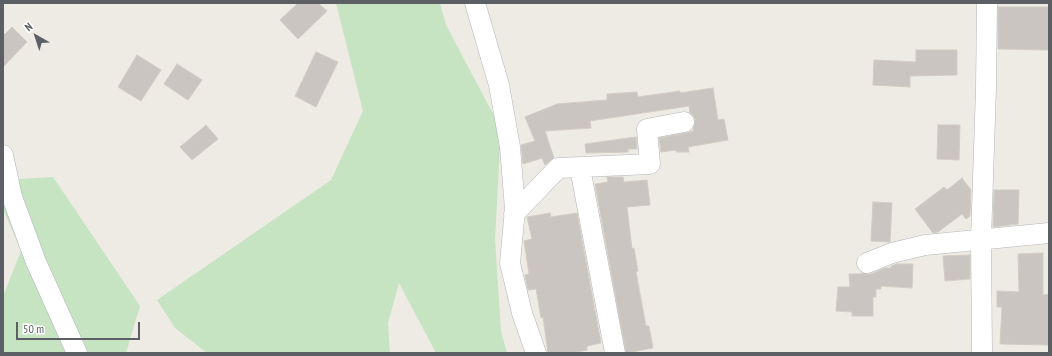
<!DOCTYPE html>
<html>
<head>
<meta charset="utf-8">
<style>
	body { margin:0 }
	#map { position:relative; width:1052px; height:356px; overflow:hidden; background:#eeebe4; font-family:"PT Sans Narrow",sans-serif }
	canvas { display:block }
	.frame { position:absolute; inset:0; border:4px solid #5c6064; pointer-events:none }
	.north { position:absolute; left:16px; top:16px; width:40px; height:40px; -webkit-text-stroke:3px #fff; paint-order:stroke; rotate:321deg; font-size:11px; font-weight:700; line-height:16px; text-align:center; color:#5c6064 }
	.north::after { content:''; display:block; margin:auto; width:14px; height:18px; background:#5c6064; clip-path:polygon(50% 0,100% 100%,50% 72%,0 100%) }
	.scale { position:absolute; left:16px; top:322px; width:124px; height:18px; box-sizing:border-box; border:2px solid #5c6064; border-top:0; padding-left:5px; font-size:12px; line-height:14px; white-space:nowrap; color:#5c6064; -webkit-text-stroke:3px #fff; paint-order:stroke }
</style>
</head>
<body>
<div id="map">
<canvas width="1052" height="356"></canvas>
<div class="frame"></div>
<div class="north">N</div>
<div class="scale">50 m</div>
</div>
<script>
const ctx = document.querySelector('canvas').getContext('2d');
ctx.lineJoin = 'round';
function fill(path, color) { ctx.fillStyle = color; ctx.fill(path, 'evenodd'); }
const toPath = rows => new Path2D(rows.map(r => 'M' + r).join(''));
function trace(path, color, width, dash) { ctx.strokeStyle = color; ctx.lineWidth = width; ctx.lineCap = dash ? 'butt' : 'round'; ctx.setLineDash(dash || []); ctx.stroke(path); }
const green = toPath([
	[336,3,440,3,446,25,501,129,495,239,501,331,507,353,436,353,399,283,388,323,390,353,207,353,175,328,157,300,331,180,363,111],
	[53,177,140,306,126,353,3,353,3,296,21,251,3,209,3,180]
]);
const building = toPath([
	[298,3,318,3,327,11,298,39,280,20,298,3],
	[998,7,1049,7,1049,50,998,49,998,7],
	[12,27,27,42,3,67,3,36,12,27],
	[916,50,957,50,957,75,910,76,910,87,873,85,874,60,916,62,916,50],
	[316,52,338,62,316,107,295,96,316,52],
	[137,55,161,70,141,101,118,87,137,55],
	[177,64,202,80,188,100,164,84,177,64],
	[713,88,718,120,724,119,728,140,688,147,689,152,676,152,676,150,661,152,659,138,686,133,693,131,695,120,693,115,690,113,689,106,590,121,591,128,545,131,554,158,545,165,542,158,523,164,521,145,535,141,525,117,557,104,607,100,607,94,637,92,638,97,680,91,680,93,713,88],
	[206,125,218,139,192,160,180,147,206,125],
	[938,125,960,125,959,160,937,159,938,125],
	[636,137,637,149,628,149,628,152,586,153,585,144,636,137],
	[607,177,623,177,624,182,647,180,650,205,627,207,632,249,634,248,638,271,636,272,646,326,649,326,653,348,626,353,595,184,608,182,607,177],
	[962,178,971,190,970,216,966,219,962,214,938,232,933,233,915,209,944,187,947,190,962,178],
	[994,190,1019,190,1018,224,993,227,994,190],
	[873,202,892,203,890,242,871,241,873,202],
	[550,213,551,217,577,213,601,343,587,346,587,350,571,353,548,353,543,317,541,318,536,289,528,290,525,275,529,274,524,241,532,239,527,217,550,213],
	[1043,253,1043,295,1049,294,1049,345,1000,344,1002,307,997,307,997,291,1019,292,1018,254,1043,253],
	[970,255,970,279,945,281,943,256,970,255],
	[897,264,913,264,912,288,881,286,881,289,876,289,876,297,873,297,873,316,852,316,852,312,836,311,838,287,850,287,849,274,861,274,861,273,866,274,871,274,885,268,891,268,891,266,897,264]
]);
const minor = toPath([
	[475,3,499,85,510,147,515,209,510,263,522,313,536,353],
	[3,155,12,197,36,262,77,353],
	[580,168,615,353],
	[514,214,558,168,650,164,647,129,684,122],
	[867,263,892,253,925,245,1049,233],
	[982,353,981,239,986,88,987,3]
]);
fill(green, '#c6e4c2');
fill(building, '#cac5c1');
trace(building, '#d2ccc3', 1);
trace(minor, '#b1b5b9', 21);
trace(minor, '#fff', 20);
</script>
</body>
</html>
